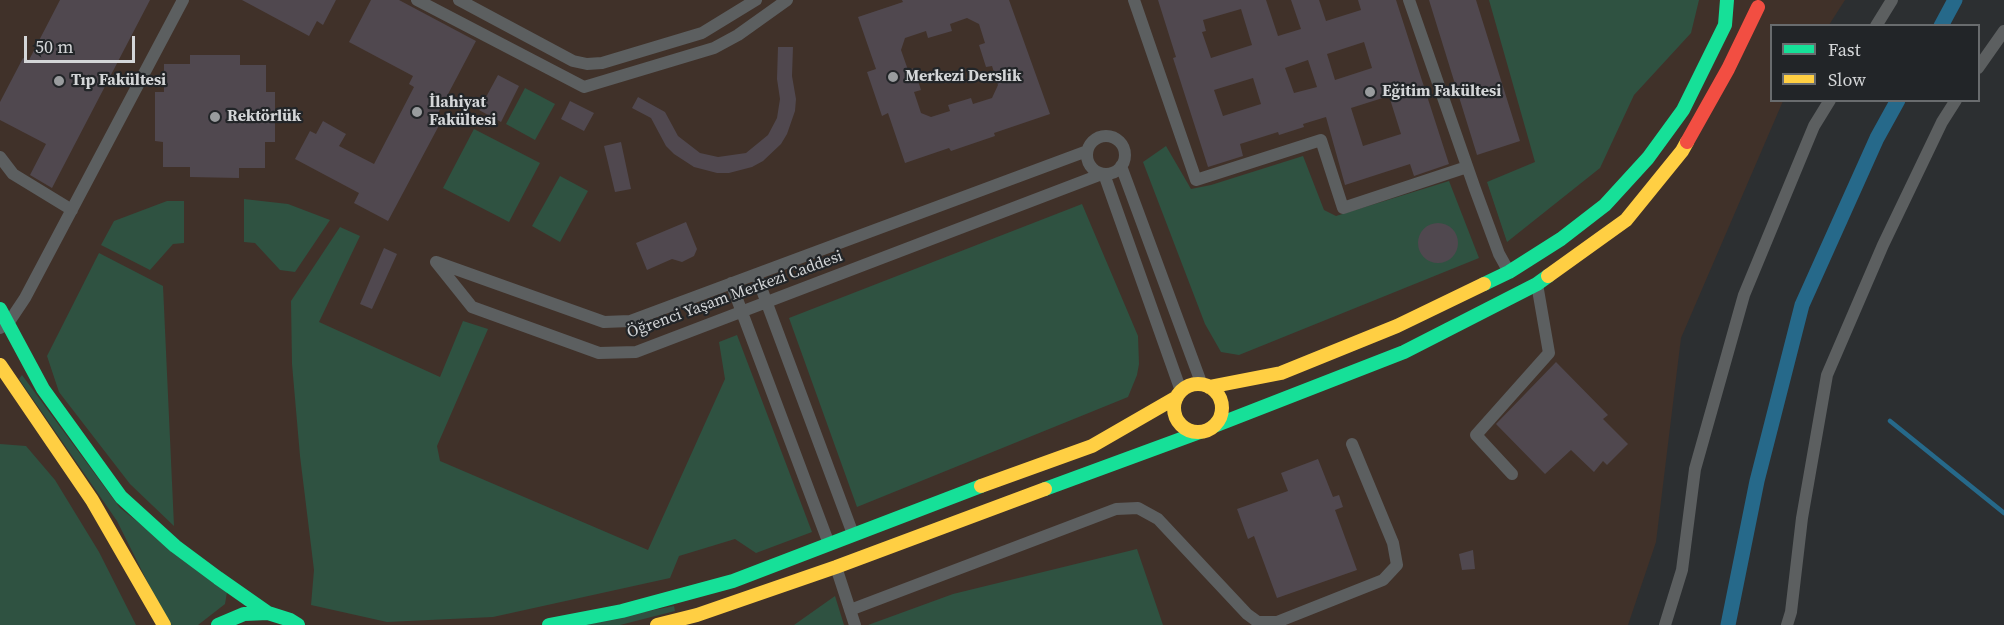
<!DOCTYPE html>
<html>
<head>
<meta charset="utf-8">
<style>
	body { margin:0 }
	#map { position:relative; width:2004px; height:625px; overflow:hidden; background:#2c2f31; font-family:"Source Serif 4",serif }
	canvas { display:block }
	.legend { position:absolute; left:1770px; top:24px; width:210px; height:78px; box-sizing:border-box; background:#222528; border:2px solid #696c6e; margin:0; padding:8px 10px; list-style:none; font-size:18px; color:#d4d6d8 }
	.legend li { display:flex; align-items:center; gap:12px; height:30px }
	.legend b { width:30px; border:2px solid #696c6e }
	.scale { position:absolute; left:24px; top:36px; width:111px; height:27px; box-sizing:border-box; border:3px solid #d4d6d8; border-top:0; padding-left:8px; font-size:18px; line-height:21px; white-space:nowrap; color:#d4d6d8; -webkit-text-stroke:4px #222528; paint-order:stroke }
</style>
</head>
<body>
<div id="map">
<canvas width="2004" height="625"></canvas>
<ul class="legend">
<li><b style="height:8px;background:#16e098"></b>Fast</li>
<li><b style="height:8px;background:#ffcf43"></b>Slow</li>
</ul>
<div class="scale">50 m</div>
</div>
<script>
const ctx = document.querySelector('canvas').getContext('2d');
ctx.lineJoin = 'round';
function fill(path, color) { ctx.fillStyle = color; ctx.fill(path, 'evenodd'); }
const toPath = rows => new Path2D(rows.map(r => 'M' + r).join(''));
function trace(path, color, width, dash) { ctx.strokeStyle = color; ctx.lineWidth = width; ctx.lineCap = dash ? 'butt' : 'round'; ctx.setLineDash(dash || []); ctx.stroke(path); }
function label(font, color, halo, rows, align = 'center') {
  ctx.font = font + ' "Source Serif 4",serif'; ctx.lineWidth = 4.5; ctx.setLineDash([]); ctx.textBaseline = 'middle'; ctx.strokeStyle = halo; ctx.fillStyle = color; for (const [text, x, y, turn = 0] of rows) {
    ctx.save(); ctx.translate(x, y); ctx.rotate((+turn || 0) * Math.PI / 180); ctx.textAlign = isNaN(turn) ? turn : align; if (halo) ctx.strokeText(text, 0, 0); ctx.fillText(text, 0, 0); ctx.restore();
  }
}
const education = toPath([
	[0,0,1845,0,1829,25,1772,26,1772,100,1783,101,1681,338,1656,542,1628,625,0,625]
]);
const green = toPath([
	[1489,0,1699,0,1691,33,1634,95,1600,168,1507,242,1487,182,1535,162],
	[525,88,555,104,535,140,506,124],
	[474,129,540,163,509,222,443,188],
	[1166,146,1191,189,1211,185,1303,156,1324,210,1336,216,1449,181,1479,258,1239,355,1221,352,1205,324,1143,162],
	[560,176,588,191,560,242,532,226],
	[244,199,288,204,330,220,295,272,280,270,255,243,244,242],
	[167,201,184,201,184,243,173,244,150,270,101,245,114,221],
	[1082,204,1138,336,1139,364,1137,375,1128,397,857,507,789,318],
	[340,227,360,236,319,322,440,377,463,321,488,329,437,446,440,461,648,550,725,379,719,342,737,335,812,532,756,553,735,539,679,556,670,578,493,617,387,622,311,605,314,570,300,456,292,364,291,301],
	[99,253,163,286,174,526,130,484,59,392,47,356],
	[22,375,120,508,227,592,225,604,198,625,169,625,117,521,19,379],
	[0,444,26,446,55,480,99,552,136,625,0,625],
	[1137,549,1163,625,868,625,953,594],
	[835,596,844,625,794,625],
	[674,606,675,611,620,625,578,625]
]);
const stream = toPath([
	[1890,421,2004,513]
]);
const canal = toPath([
	[1941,26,1955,0],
	[1728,625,1757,481,1802,305,1877,138,1898,100]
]);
const building = toPath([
	[60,0,150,0,52,188,30,175,46,144,0,120,0,102,23,58,29,60],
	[242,0,336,0,323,25,317,21,309,36],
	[371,0,399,0,476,41,437,115,443,118,388,221,354,203,359,193,295,159,310,131,316,134,323,121,346,134,339,146,374,164,414,87,409,84,413,76,349,42],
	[902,0,1009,0,1050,114,994,133,995,136,951,151,949,148,905,163,888,113,882,116,867,72,876,69,858,17,903,2],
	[967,18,979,24,985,43,979,45,986,67,992,66,998,85,992,98,973,104,971,98,948,105,950,111,931,117,921,113,914,92,921,90,914,68,908,70,901,50,905,38,926,31,928,38,952,31,950,24],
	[1158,0,1266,0,1278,36,1301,29,1291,0,1319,0,1326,21,1361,10,1358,0,1396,0,1449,164,1414,176,1410,164,1345,185,1326,117,1303,124,1304,127,1279,135,1278,132,1240,144,1243,156,1208,167,1173,58,1176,57],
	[1241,9,1252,45,1211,58,1202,32,1206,31,1203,20],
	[1364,42,1372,68,1335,80,1327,54],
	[1308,60,1317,87,1294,93,1285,68],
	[1253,78,1261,104,1223,116,1214,90],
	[1389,96,1401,134,1363,146,1351,108],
	[1429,0,1476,0,1520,141,1477,155],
	[778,47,793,47,792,76,796,99,795,111,787,134,781,144,763,161,752,167,729,173,717,173,694,167,674,154,666,146,651,118,632,108,638,97,665,112,678,136,700,153,718,157,746,153,768,135,777,118,780,99,777,79],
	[190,55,240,55,240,65,266,65,266,92,275,92,275,142,265,142,265,168,239,168,239,178,190,177,190,167,163,167,163,142,155,141,155,92,164,92,164,64,190,64],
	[498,75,519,86,501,122,479,110],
	[570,101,594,113,584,131,561,119],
	[621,142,631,189,615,192,604,146],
	[686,222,697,249,694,256,682,262,672,259,647,270,636,243],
	'1418 243a20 20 0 1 1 40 0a20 20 0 1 1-40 0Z',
	[384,248,397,254,372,309,360,304],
	[1556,362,1608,415,1603,419,1628,444,1607,465,1603,461,1594,472,1571,450,1545,474,1496,424],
	[1318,459,1333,497,1339,495,1343,507,1335,510,1357,570,1277,598,1254,536,1248,539,1237,509,1288,491,1281,473],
	[1473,550,1475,569,1462,570,1459,554]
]);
const street = toPath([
	[417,0,584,87,714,48,738,35,787,0],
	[459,0,573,61,587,64,602,63,702,33,756,0],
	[1134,0,1196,180,1321,140,1343,208,1467,167],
	[1409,0,1475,189,1499,254,1509,272],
	[1876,26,1892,0],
	[1978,68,2004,31],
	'1087 155a19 19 0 1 1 38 0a19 19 0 1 1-38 0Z',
	[0,157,13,174,72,210],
	[1121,166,1202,385],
	[1104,174,1181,391],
	[436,262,472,307,599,353,636,352,1102,174],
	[436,262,604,322,630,321,1087,151],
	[756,274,853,534],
	[731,283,829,544],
	[0,328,9,322,25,298,183,0],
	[1512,474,1476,435,1549,353,1537,284],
	[836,567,855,625],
	[850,610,1116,509,1138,508,1158,519,1247,614,1258,622,1277,622,1383,580,1397,565,1393,543,1352,444],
	[1665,625,1682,570,1695,469,1744,295,1814,126,1830,100],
	[1787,625,1791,612,1802,518,1827,375,1883,245,1942,122,1956,100]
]);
const fast = toPath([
	[1484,284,1509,272,1561,239,1605,205,1648,158,1683,110,1725,25,1727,0],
	[0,309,43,389,121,497,175,546,218,578,268,613,290,620,298,625],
	[1214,426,1404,352,1537,284,1548,276],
	[1045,489,1200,432],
	[218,625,244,614,268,613],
	[549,625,622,611,733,581,981,486]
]);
const slow = toPath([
	[1548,276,1626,220,1682,151,1687,142],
	[0,365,92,500,164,625],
	'1174 408a24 24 0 1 1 48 0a24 24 0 1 1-48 0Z',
	[1209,387,1281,373,1397,326,1484,284],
	[981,486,1092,446,1177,397],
	[657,625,697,615,836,567,1045,489]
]);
const jam = toPath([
	[1687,142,1728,69,1758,7]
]);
const markers = [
	[893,77,6,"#999c9e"],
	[59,81,6,"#999c9e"],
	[1370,92,6,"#999c9e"],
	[417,112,6,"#999c9e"],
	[215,117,6,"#999c9e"]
];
const poiNames = [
	["Merkezi Derslik",905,77],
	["Tıp Fakültesi",71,81],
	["Eğitim Fakültesi",1382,92],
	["İlahiyat",429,103],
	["Fakültesi",429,121],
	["Rektörlük",227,117]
];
const streetNames = [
	["Öğrenci Yaşam Merkezi Caddesi",735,295,-20]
];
fill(education, '#403129');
fill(green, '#2f5241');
trace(stream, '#26698a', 4.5);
trace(canal, '#26698a', 15);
fill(building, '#50484f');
trace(street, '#5c5f60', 12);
trace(fast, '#16e098', 14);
trace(slow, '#ffcf43', 14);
trace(jam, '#f24e42', 14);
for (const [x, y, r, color] of markers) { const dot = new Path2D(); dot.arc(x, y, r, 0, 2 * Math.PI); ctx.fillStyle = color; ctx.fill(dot); trace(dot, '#222528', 2); }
label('bold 16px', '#d4d6d8', '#222528', poiNames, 'left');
label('16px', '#d4d6d8', '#222528', streetNames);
</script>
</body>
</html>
